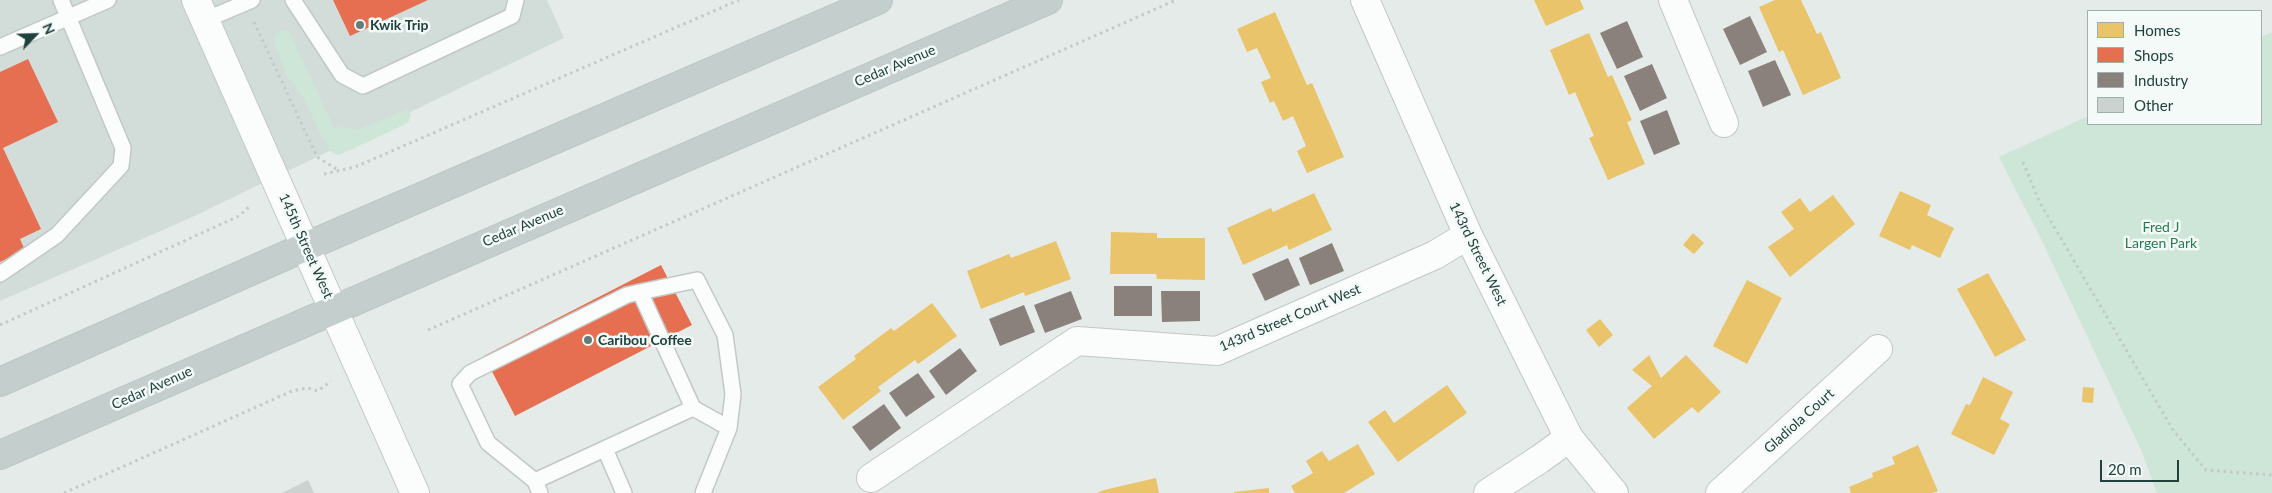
<!DOCTYPE html>
<html>
<head>
<meta charset="utf-8">
<style>
	body { margin:0 }
	#map { position:relative; width:2272px; height:493px; overflow:hidden; background:#e5ebe9; font-family:Lato,sans-serif }
	canvas { display:block }
	.legend { position:absolute; left:2087px; top:10px; width:175px; height:115px; box-sizing:border-box; background:#f3faf7; border:1px solid #9fb0ac; margin:0; padding:6px 9px; list-style:none; font-size:15px; color:#20413c }
	.legend li { display:flex; align-items:center; gap:10px; height:25px }
	.legend b { width:25px; border:1px solid #9fb0ac }
	.north { position:absolute; left:10px; top:10px; width:50px; height:50px; -webkit-text-stroke:4px #f3faf7; paint-order:stroke; rotate:66deg; font-size:14px; font-weight:700; line-height:20px; text-align:center; color:#20413c }
	.north::after { content:''; display:block; margin:auto; width:18px; height:22px; background:#20413c; clip-path:polygon(50% 0,100% 100%,50% 72%,0 100%) }
	.scale { position:absolute; left:2100px; top:460px; width:79px; height:22px; box-sizing:border-box; border:2px solid #20413c; border-top:0; padding-left:6px; font-size:15px; line-height:18px; white-space:nowrap; color:#20413c; -webkit-text-stroke:4px #f3faf7; paint-order:stroke }
</style>
</head>
<body>
<div id="map">
<canvas width="2272" height="493"></canvas>
<ul class="legend">
<li><b style="height:14px;background:#e9c46a"></b>Homes</li>
<li><b style="height:14px;background:#e76f51"></b>Shops</li>
<li><b style="height:14px;background:#8a817c"></b>Industry</li>
<li><b style="height:14px;background:#ccd2d0"></b>Other</li>
</ul>
<div class="north">N</div>
<div class="scale">20 m</div>
</div>
<script>
const ctx = document.querySelector('canvas').getContext('2d');
ctx.lineJoin = 'round';
function fill(path, color) { ctx.fillStyle = color; ctx.fill(path, 'evenodd'); }
const toPath = rows => new Path2D(rows.map(r => 'M' + r).join(''));
function trace(path, color, width, dash) { ctx.strokeStyle = color; ctx.lineWidth = width; ctx.lineCap = dash ? 'butt' : 'round'; ctx.setLineDash(dash || []); ctx.stroke(path); }
function label(font, color, halo, rows, align = 'center') {
  ctx.font = font + ' Lato,sans-serif'; ctx.lineWidth = 5; ctx.setLineDash([]); ctx.textBaseline = 'middle'; ctx.strokeStyle = halo; ctx.fillStyle = color; for (const [text, x, y, turn = 0] of rows) {
    ctx.save(); ctx.translate(x, y); ctx.rotate((+turn || 0) * Math.PI / 180); ctx.textAlign = isNaN(turn) ? turn : align; if (halo) ctx.strokeText(text, 0, 0); ctx.fillText(text, 0, 0); ctx.restore();
  }
}
const built = toPath([
	[0,0,547,0,564,38,186,220,0,301]
]);
const green = toPath([
	[285,30,289,31,334,128,339,127,357,130,406,110,409,110,411,115,408,123,339,155,332,153,321,135,304,99,287,76,274,42,275,34],
	[2272,32,2272,493,2157,493,2141,450,2042,241,1999,157,2088,116,2088,124,2261,124,2261,37]
]);
const homes = toPath([
	[1534,0,1580,0,1584,9,1546,26],
	[1775,0,1801,0,1817,34,1821,32,1841,78,1803,95,1783,50,1779,52,1759,7],
	[1275,12,1307,85,1312,83,1344,157,1307,173,1297,151,1306,146,1293,116,1283,121,1274,101,1270,103,1261,82,1271,78,1257,48,1247,52,1237,29],
	[1589,33,1608,77,1612,75,1632,120,1627,122,1645,164,1608,180,1589,138,1594,136,1575,92,1569,95,1550,50],
	[1900,191,1931,205,1927,215,1954,228,1940,258,1912,245,1910,250,1879,236],
	[1314,193,1332,230,1289,250,1287,245,1243,265,1227,228,1271,208,1273,212],
	[1833,195,1855,224,1790,277,1768,247,1794,229,1781,212,1800,198,1810,212],
	[1111,232,1157,233,1157,238,1205,238,1205,280,1157,279,1156,274,1110,274],
	[1693,233,1704,243,1694,254,1683,245],
	[1056,241,1071,279,1025,296,1024,292,981,309,967,271,1009,254,1011,258],
	[1988,273,2026,340,1995,357,1957,289],
	[1747,280,1782,298,1747,364,1713,346],
	[932,303,957,336,918,364,915,360,878,387,881,391,843,420,818,387,856,359,854,356,891,328,894,331],
	[1600,319,1613,335,1599,347,1586,330],
	[1649,355,1661,378,1686,355,1721,392,1698,413,1692,407,1654,439,1627,408,1652,386,1632,370],
	[1983,377,2013,392,2000,419,2010,424,1994,455,1951,434,1966,404,1970,405],
	[1447,385,1467,413,1398,462,1368,422,1385,410,1394,423],
	[2083,387,2094,388,2093,403,2082,402],
	[1358,444,1375,474,1344,493,1295,493,1291,486,1313,473,1306,461,1322,451,1329,461],
	[1918,445,1938,491,1932,493,1851,493,1849,487,1873,477,1872,473,1895,464,1892,457],
	[1156,478,1159,493,1097,493,1104,490],
	[1269,488,1269,493,1234,493,1234,492]
]);
const shops = toPath([
	[333,0,428,0,350,36],
	[28,59,58,122,3,148,41,229,20,239,25,250,0,262,0,72],
	[661,265,692,325,515,416,484,356]
]);
const industry = toPath([
	[1750,16,1767,52,1740,65,1723,29],
	[1627,21,1643,57,1617,69,1600,33],
	[1775,60,1791,95,1763,107,1748,71],
	[1652,64,1667,98,1640,111,1624,76],
	[1667,110,1680,144,1654,155,1640,121],
	[1332,243,1344,271,1310,285,1299,258],
	[1288,258,1300,285,1265,301,1252,274],
	[1114,286,1152,286,1152,316,1114,316],
	[1071,291,1082,319,1045,333,1034,305],
	[1161,291,1200,291,1200,321,1162,322],
	[1024,305,1035,332,1000,346,989,319],
	[960,348,977,371,946,395,929,371],
	[918,373,935,397,906,417,889,393],
	[884,404,901,428,870,451,852,427]
]);
const building = toPath([
	[308,480,314,493,281,493,288,490]
]);
const path = toPath([
	[254,22,317,157,338,170],
	[2023,162,2039,201,2173,430,2206,470,2272,475],
	[324,174,355,167,739,0],
	[0,325,239,216,250,206],
	[428,330,1176,0],
	[64,493,292,391,307,388,318,391,331,381]
]);
const service = toPath([
	[293,0,342,75,363,86,512,16,516,0],
	[205,20,252,0],
	[0,47,108,0],
	[0,274,57,235,121,166,123,148,61,0],
	[605,449,624,493],
	[535,481,488,443,460,384,470,373,627,295,640,292],
	[540,493,535,481,693,408],
	[703,493,729,428,733,394,725,335,697,280,640,292,693,408,729,428]
]);
const minor = toPath([
	[1365,0,1468,235,1569,438,1614,493],
	[1673,0,1724,123],
	[333,309,415,493],
	[871,478,1077,341,1217,351,1435,255,1468,235],
	[1488,493,1540,459,1569,438],
	[1720,493,1878,349]
]);
const tertiary = toPath([
	[196,0,333,309]
]);
const trunk = toPath([
	[0,382,305,247,878,0],
	[0,455,1048,0]
]);
const markers = [
	[360,25,5,"#657c79"],
	[588,340,5,"#657c79"]
];
const poiNames = [
	["Kwik Trip",370,25],
	["Caribou Coffee",598,340]
];
const streetNames = [
	["Cedar Avenue",895,66,-23],
	["Cedar Avenue",523,226,-23],
	["145th Street West",306,246,66],
	["143rd Street West",1478,254,64],
	["143rd Street Court West",1290,318,-23],
	["Cedar Avenue",152,388,-24],
	["Gladiola Court",1799,421,-42]
];
const parkNames = [
	["Fred J",2161,227],
	["Largen Park",2161,243]
];
fill(built, '#d2ddd9');
fill(green, '#cde6d7');
fill(homes, '#e9c46a');
fill(shops, '#e76f51');
fill(industry, '#8a817c');
fill(building, '#ccd2d0');
trace(service, '#c2c8c6', 18);
trace(minor, '#c2c8c6', 30);
trace(tertiary, '#c2c8c6', 30);
trace(trunk, '#bcc7c5', 30);
trace(path, '#c1cbc9', 3, [2.5, 4]);
trace(service, '#fbfcfc', 15);
trace(minor, '#fbfcfc', 28);
trace(tertiary, '#fbfcfc', 28);
trace(trunk, '#c4cecc', 28);
for (const [x, y, r, color] of markers) { const dot = new Path2D(); dot.arc(x, y, r, 0, 2 * Math.PI); ctx.fillStyle = color; ctx.fill(dot); trace(dot, '#f3faf7', 2); }
label('bold 14px', '#20413c', '#f3faf7', poiNames, 'left');
label('14px', '#20413c', '#f3faf7', streetNames);
label('14px', '#257d50', '#f3faf7', parkNames);
</script>
</body>
</html>
